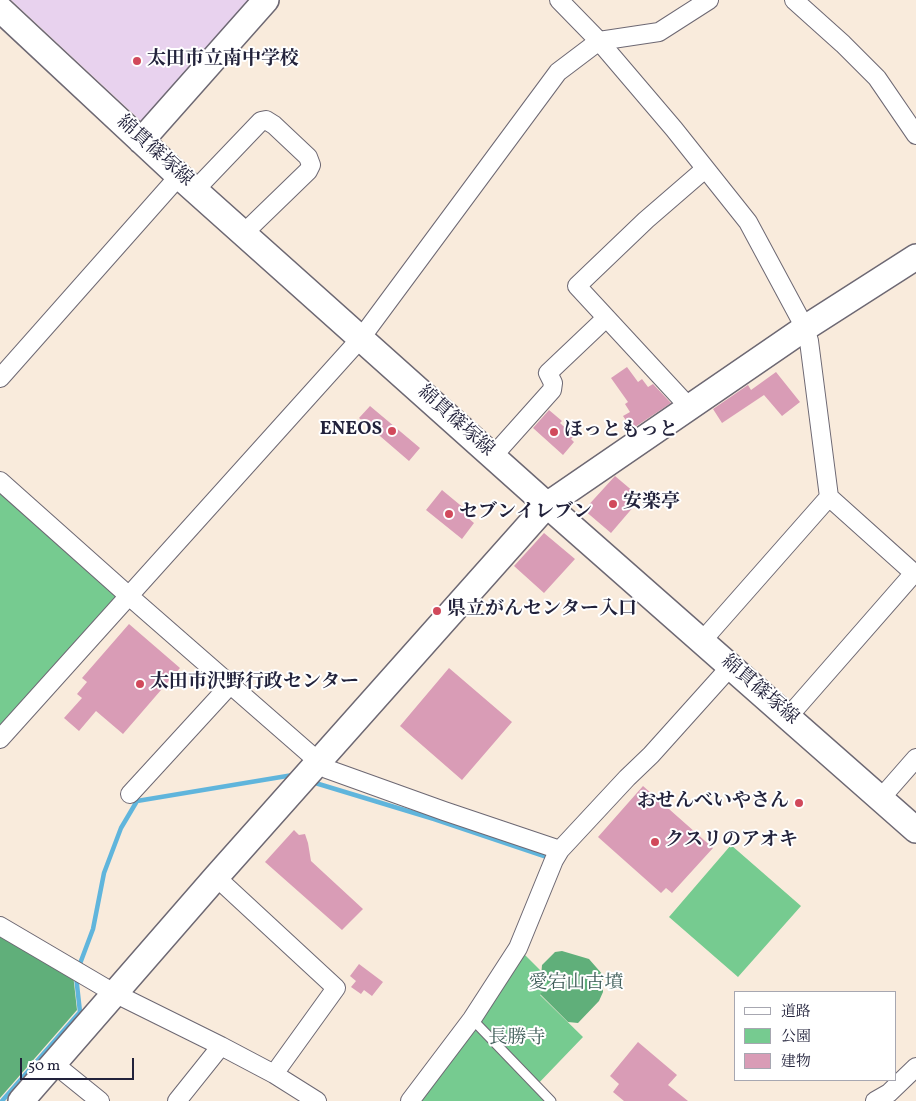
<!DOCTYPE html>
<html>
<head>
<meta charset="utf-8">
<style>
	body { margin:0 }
	#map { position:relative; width:916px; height:1101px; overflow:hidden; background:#f9ebdc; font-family:Vollkorn,"Noto Serif JP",serif }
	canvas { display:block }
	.legend { position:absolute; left:734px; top:991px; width:162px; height:90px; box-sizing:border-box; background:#fff; border:1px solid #a7a7b1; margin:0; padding:6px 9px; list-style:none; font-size:15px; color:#22223b }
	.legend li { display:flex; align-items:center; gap:10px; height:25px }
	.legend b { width:25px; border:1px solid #a7a7b1 }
	.scale { position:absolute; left:20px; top:1058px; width:114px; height:22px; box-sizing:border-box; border:2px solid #22223b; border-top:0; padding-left:6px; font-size:15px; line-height:18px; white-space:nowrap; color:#22223b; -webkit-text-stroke:4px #fff; paint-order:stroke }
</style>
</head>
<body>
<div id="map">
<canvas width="916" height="1101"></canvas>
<ul class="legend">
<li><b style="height:6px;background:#fff"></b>道路</li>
<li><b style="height:14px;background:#76cb90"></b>公園</li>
<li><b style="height:14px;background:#d99cb6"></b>建物</li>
</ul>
<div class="scale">50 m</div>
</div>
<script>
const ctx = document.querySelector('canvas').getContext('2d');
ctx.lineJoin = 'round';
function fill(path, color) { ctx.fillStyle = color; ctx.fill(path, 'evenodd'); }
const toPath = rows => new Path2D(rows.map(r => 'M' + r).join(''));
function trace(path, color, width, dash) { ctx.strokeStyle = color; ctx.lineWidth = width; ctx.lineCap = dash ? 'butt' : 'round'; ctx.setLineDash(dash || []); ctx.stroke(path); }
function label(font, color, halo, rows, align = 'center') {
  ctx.font = font + ' Vollkorn,"Noto Serif JP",serif'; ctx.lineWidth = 4; ctx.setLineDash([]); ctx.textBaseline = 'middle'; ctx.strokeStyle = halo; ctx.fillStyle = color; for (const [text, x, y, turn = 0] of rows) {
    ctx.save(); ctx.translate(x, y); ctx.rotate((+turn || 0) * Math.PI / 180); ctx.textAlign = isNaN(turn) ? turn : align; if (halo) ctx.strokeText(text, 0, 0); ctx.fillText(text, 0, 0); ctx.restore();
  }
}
const built = toPath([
	[11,0,253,0,142,122]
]);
const green = toPath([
	[0,487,121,592,0,728],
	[731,845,801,906,738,977,669,917],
	[522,952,541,971,541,977,549,986,540,995,583,1037,534,1088,547,1101,417,1101]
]);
const forest = toPath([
	[0,932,73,974,77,1010,0,1098],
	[562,951,589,959,603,975,603,992,599,1001,578,1023,568,1022,540,994,549,986,541,977,542,965,555,952]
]);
const stream = toPath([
	[312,782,434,819,547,857],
	[78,969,93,929,104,873,121,828,137,801,293,775],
	[2,1101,80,1012,76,976]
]);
const building = toPath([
	[627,367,638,382,642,379,648,387,653,384,671,403,632,429,623,416,630,412,625,404,628,402,611,378],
	[776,372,800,402,782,416,764,395,722,423,713,409,748,385,751,390],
	[370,406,420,448,409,461,359,418],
	[549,410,562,421,560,423,574,436,571,439,574,442,563,455,533,428],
	[615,476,641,498,611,533,584,510],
	[442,490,471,514,468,518,474,523,462,539,426,510],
	[544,533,575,559,544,593,514,566],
	[129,624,180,668,123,734,96,711,79,731,64,718,82,698,77,694,87,682,82,678],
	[449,668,512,722,462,780,400,726],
	[643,786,713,848,672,893,666,888,661,893,598,837],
	[294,830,299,835,305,834,308,843,311,861,363,909,342,930,265,862],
	[359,964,383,982,372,996,364,990,361,994,351,987,356,981,350,976],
	[638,1042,677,1075,668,1085,688,1101,624,1101,613,1092,619,1084,610,1076]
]);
const lane = toPath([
	[472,1019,551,1101]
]);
const street = toPath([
	[559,0,599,41,674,129,748,222,805,328,809,341,829,497,916,575],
	[794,0,843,44,877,78,916,135],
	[195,190,261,121,266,120,274,125,308,157,311,165,308,171,244,233],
	[0,378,179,176],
	[689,407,577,286,646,220,705,169],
	[493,456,552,390,553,383,548,373,606,318],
	[0,481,129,596,327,769,444,811,560,850],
	[702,641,829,497],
	[788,717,914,573],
	[0,739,361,338,558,72,599,41,659,32,709,0],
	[130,794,230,685],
	[881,798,916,758],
	[216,877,336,988,274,1074],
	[0,926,114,993,221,1046,274,1074,317,1101],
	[53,1063,100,1101],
	[177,1101,221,1046],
	[410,1101,472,1019,518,948,554,860,560,850,627,778,651,755,731,666],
	[875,1101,889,1093,916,1067]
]);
const secondary = toPath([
	[0,9,179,176,547,505,916,830],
	[141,141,266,0],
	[21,1101,216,877,547,505,805,328,916,257]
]);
const markers = [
	[137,61,5,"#d1495b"],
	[392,431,5,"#d1495b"],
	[554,432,5,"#d1495b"],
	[613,504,5,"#d1495b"],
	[449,514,5,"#d1495b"],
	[437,611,5,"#d1495b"],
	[140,684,5,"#d1495b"],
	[799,803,5,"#d1495b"],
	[655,842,5,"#d1495b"]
];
const poiNames = [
	["太田市立南中学校",147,61],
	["ENEOS",382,431,"right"],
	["ほっともっと",564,432],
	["安楽亭",623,504],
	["セブンイレブン",459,514],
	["県立がんセンター入口",447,611],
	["太田市沢野行政センター",150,684],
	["おせんべいやさん",789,803,"right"],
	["クスリのアオキ",665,842]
];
const streetNames = [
	["綿貫篠塚線",154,152,42],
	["綿貫篠塚線",455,422,42],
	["綿貫篠塚線",759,691,41]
];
const parkNames = [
	["愛宕山古墳",576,985],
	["長勝寺",517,1040]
];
fill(built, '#e8d2ee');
fill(green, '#76cb90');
fill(forest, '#60af7a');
trace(stream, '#60b5dc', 4.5);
fill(building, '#d99cb6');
trace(lane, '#6d6873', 11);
trace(street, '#6d6873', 20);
trace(secondary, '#6d6873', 28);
trace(lane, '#fff', 9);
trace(street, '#fff', 18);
trace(secondary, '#fff', 25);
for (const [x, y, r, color] of markers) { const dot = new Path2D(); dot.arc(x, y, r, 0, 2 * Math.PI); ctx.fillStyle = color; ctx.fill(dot); trace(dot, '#fff', 2); }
label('bold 19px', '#22223b', '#fff', poiNames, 'left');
label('19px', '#22223b', '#fff', streetNames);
label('19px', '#3f5d59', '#fff', parkNames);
</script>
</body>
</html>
